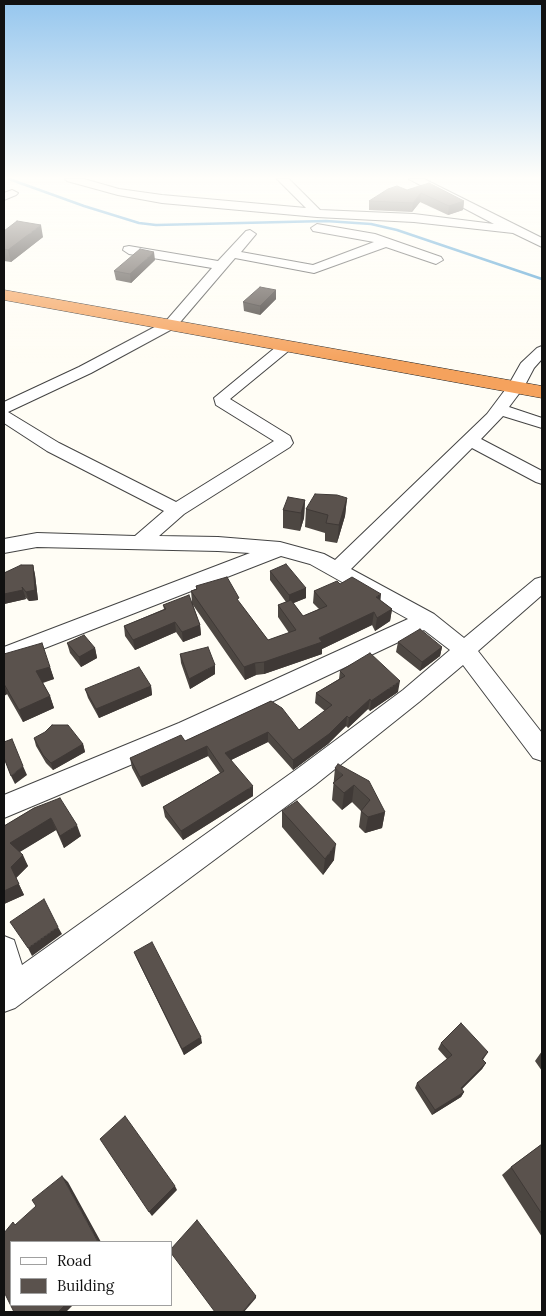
<!DOCTYPE html>
<html>
<head>
<meta charset="utf-8">
<style>
	body { margin:0 }
	#map { position:relative; width:546px; height:1316px; overflow:hidden; background:#fffdf5; font-family:Lora,serif }
	canvas { display:block }
	.frame { position:absolute; inset:0; border:5px solid #111; pointer-events:none }
	.legend { position:absolute; left:10px; top:1241px; width:162px; height:65px; box-sizing:border-box; background:#fff; border:1px solid #a0a0a0; margin:0; padding:6px 9px; list-style:none; font-size:15px; color:#111 }
	.legend li { display:flex; align-items:center; gap:10px; height:25px }
	.legend b { width:25px; border:1px solid #a0a0a0 }
</style>
</head>
<body>
<div id="map">
<canvas width="546" height="1316"></canvas>
<div class="frame"></div>
<ul class="legend">
<li><b style="height:6px;background:#fff"></b>Road</li>
<li><b style="height:14px;background:#5a524d"></b>Building</li>
</ul>
</div>
<script>
const ctx = document.querySelector('canvas').getContext('2d');
ctx.lineJoin = 'round';
const toPath = rows => new Path2D(rows.map(r => 'M' + r).join(''));
function trace(path, color, width, dash) { ctx.strokeStyle = color; ctx.lineWidth = width; ctx.lineCap = dash ? 'butt' : 'round'; ctx.setLineDash(dash || []); ctx.stroke(path); }
function fill(path, color) { ctx.fillStyle = color; ctx.fill(path, 'evenodd'); }
const stream = toPath([
	[9,179,84,206,139,223,156,225,326,221,371,224,397,230,542,279]
]);
const minor = toPath([
	[65,179,84,179,119,189,162,195,306,208,277,179,289,179,320,210,414,214,494,224,409,179,424,179,542,238,542,247,513,233,414,222,317,217,162,203,118,195,67,181,65,179],
	[12,190,18,193,16,195,4,200,4,193,12,190],
	[317,224,375,234,441,257,443,260,436,264,386,247,314,273,235,258,176,327,91,373,8,412,59,443,176,502,274,441,216,405,214,398,282,342,292,342,295,345,292,348,230,399,290,436,293,443,290,447,184,514,159,536,218,537,280,542,324,554,335,560,487,414,508,386,521,363,537,348,542,346,542,359,534,368,524,387,509,407,542,418,542,428,503,416,481,439,542,471,542,484,536,482,472,448,351,569,434,614,464,638,535,579,542,577,542,595,478,651,542,733,542,761,533,758,463,665,419,702,315,785,15,1008,4,1012,4,936,14,940,22,965,297,769,403,690,450,650,424,630,197,737,4,818,4,795,179,723,408,619,310,564,281,556,4,664,4,647,250,553,218,551,37,547,4,553,4,539,37,533,135,536,164,511,47,451,4,423,4,402,79,367,166,321,212,268,129,254,123,250,124,247,129,246,218,261,246,231,250,230,256,234,241,252,313,265,374,242,313,231,311,228,317,224]
]);
const highway = toPath([
	[4,290,542,386,542,398,4,300,4,290]
]);
const wall = toPath([
	[407,190,464,201,463,210,448,215,420,202,412,212,369,210,369,201],
	[4,231,43,237,11,262,4,261],
	[155,260,131,283,116,280,114,271],
	[276,290,276,299,260,315,244,311,243,302],
	[347,498,345,516,337,543,325,541,325,533,305,527,306,509],
	[305,500,304,518,300,531,283,528,283,510],
	[33,565,35,575,38,600,29,601,25,597,26,599,4,604,4,573],
	[270,571,306,588,306,598,293,603,303,616,319,609,313,603,314,591,340,584,380,600,392,609,390,621,375,631,372,625,322,649,322,654,264,674,256,675,245,680,193,605,200,625,201,635,183,642,176,632,135,650,125,636,124,626,164,609,163,605,192,602,191,591,196,589,196,586,239,602,268,640,289,633,278,617,278,605,286,602,270,580],
	[398,642,442,647,440,656,420,671,396,652],
	[67,643,95,648,97,658,81,667,70,653],
	[4,654,50,667,54,679,43,683,50,696,54,708,23,722,7,694,4,696],
	[180,654,215,674,190,689,181,663],
	[340,671,398,692,370,711,368,709,348,728,346,726,328,744,293,770,268,742,231,760,253,796,183,840,165,817,163,807,220,773,208,756,142,787,132,768,130,758,185,741,271,701,299,730,325,711,315,703,316,693,339,679],
	[151,686,152,695,99,718,88,698,85,689],
	[34,738,83,744,85,752,53,770,46,763,36,746],
	[335,768,385,812,382,828,365,833,359,827,361,811,352,802,342,810,332,800],
	[34,808,81,836,64,848,56,830,19,852,28,866,16,878,24,895,4,904,4,826],
	[282,811,334,860,323,875,282,827],
	[134,952,202,1043,184,1055,137,959],
	[441,1043,488,1052,483,1060,486,1063,482,1069,462,1089,464,1092,461,1097,432,1115,415,1088,417,1083,447,1059,438,1049],
	[542,1051,542,1071,535,1061],
	[542,1144,542,1237,502,1175,511,1167]
]);
const shadedWall = toPath([
	[421,193,420,202,412,212,413,203],
	[464,201,463,210,448,215,449,206],
	[41,225,43,237,11,262,8,250],
	[154,252,155,260,131,283,130,274],
	[276,290,276,299,260,315,260,306],
	[347,498,345,516,337,543,339,525],
	[305,500,304,518,300,531,301,513],
	[33,565,35,575,38,600,29,601,26,592],
	[306,588,306,598,289,605,289,595],
	[23,590,26,599,4,604,4,594],
	[381,594,380,606,376,597],
	[392,609,390,621,375,631,377,618],
	[374,612,372,625,322,649,322,654,264,674,264,662,319,638],
	[175,622,176,632,135,650,133,640],
	[200,625,201,635,183,642,182,632],
	[442,647,440,656,420,671,422,662],
	[95,648,97,658,81,667,79,657],
	[255,663,256,675,245,680,244,667],
	[215,665,215,674,190,689,189,679],
	[50,667,54,679,40,683,36,671],
	[400,681,398,692,370,711,371,701],
	[4,684,7,694,4,696],
	[151,686,152,695,99,718,96,709],
	[50,696,54,708,23,722,19,710],
	[370,699,368,709,348,728,349,718],
	[347,716,346,726,328,744,293,770,293,760],
	[268,732,268,742,225,763,225,753],
	[83,744,85,752,53,770,51,763],
	[207,746,208,756,142,787,140,777],
	[23,766,27,775,15,784,11,776],
	[354,785,352,802,342,810,344,793],
	[253,786,253,796,183,840,181,831],
	[385,812,382,828,365,833,368,817],
	[51,818,56,830,15,855,10,843],
	[77,825,81,836,64,848,60,836],
	[336,844,334,860,323,875,325,859],
	[23,855,28,866,16,878,24,895,4,904,4,891,11,867],
	[58,927,62,934,32,956,28,948],
	[201,1037,202,1043,184,1055,182,1049],
	[486,1063,482,1069,457,1094,461,1088],
	[464,1092,461,1097,432,1115,435,1110],
	[62,1176,68,1182,101,1242,98,1242],
	[175,1186,177,1190,152,1216,149,1212],
	[256,1296,256,1298,244,1312,242,1312],
	[65,1305,73,1305,66,1312,58,1312]
]);
const building = toPath([
	[429,183,464,201,449,206,421,193,413,203,369,201,388,189,397,186,407,190,429,183],
	[17,221,41,225,8,250,4,249,4,231,17,221],
	[140,249,154,252,130,274,114,271,140,249],
	[260,287,276,290,260,306,243,302,260,287],
	[315,494,337,495,347,498,339,525,326,523,328,515,306,509,315,494],
	[288,497,305,500,301,513,283,510,288,497],
	[286,564,306,588,289,595,270,571,286,564],
	[21,565,33,565,35,590,26,592,22,587,23,590,4,594,4,573,21,565],
	[227,577,239,598,237,599,268,640,296,630,278,605,291,600,303,616,327,606,314,591,337,581,340,584,352,577,381,594,376,597,392,609,377,618,374,612,319,638,322,642,264,662,255,663,244,667,191,591,197,589,196,586,227,577],
	[189,595,200,625,182,632,175,622,133,640,124,626,166,609,163,605,189,595],
	[420,629,442,647,422,662,398,642,420,629],
	[84,635,95,648,79,657,67,643,84,635],
	[42,643,50,667,36,671,50,696,19,710,4,684,4,654,42,643],
	[208,647,215,665,189,679,180,654,208,647],
	[370,653,400,681,371,701,370,699,349,718,347,716,329,734,293,760,268,732,225,753,253,786,181,831,163,807,224,771,207,746,140,777,130,758,181,735,185,741,271,701,282,708,299,730,332,705,316,693,345,676,340,671,370,653],
	[139,667,151,686,96,709,85,689,139,667],
	[52,725,68,725,83,744,51,763,43,755,34,738,45,732,52,725],
	[12,739,23,766,11,776,4,758,4,742,12,739],
	[338,764,369,781,385,812,368,817,361,811,370,800,354,785,344,793,333,783,343,775,335,768,338,764],
	[60,798,77,825,60,836,51,818,10,843,23,855,11,867,19,884,4,891,4,826,34,808,60,798],
	[297,801,336,844,325,859,282,811,297,801],
	[44,899,58,927,28,948,10,922,44,899],
	[152,942,201,1037,182,1049,134,952,152,942],
	[461,1023,488,1052,482,1059,486,1063,461,1088,464,1092,435,1110,417,1083,452,1055,441,1043,461,1023],
	[125,1116,175,1186,149,1212,100,1139,125,1116],
	[542,1144,542,1214,511,1167,542,1144],
	[62,1176,98,1242,11,1242,11,1305,65,1305,58,1312,14,1312,4,1292,4,1233,13,1222,15,1225,36,1206,32,1200,62,1176],
	[197,1220,256,1296,242,1312,215,1312,171,1253,171,1249,197,1220]
]);
trace(stream, '#3f96cf', 2.5);
trace(minor, '#444', 2);
trace(highway, '#222', 1);
fill(minor, '#fff');
fill(highway, '#f5a25d');
fill(wall, '#4d4742');
fill(shadedWall, '#3f3936');
fill(building, '#5a524d');
trace(building, '#3f3936', 1);
const sky = ctx.createLinearGradient(0, 0, 0, 363);
sky.addColorStop(0, '#95c6ee');
sky.addColorStop(0.49, '#fffefa');
sky.addColorStop(1, '#fffefa00');
ctx.fillStyle = sky;
ctx.fillRect(0, 0, 546, 363);
</script>
</body>
</html>
